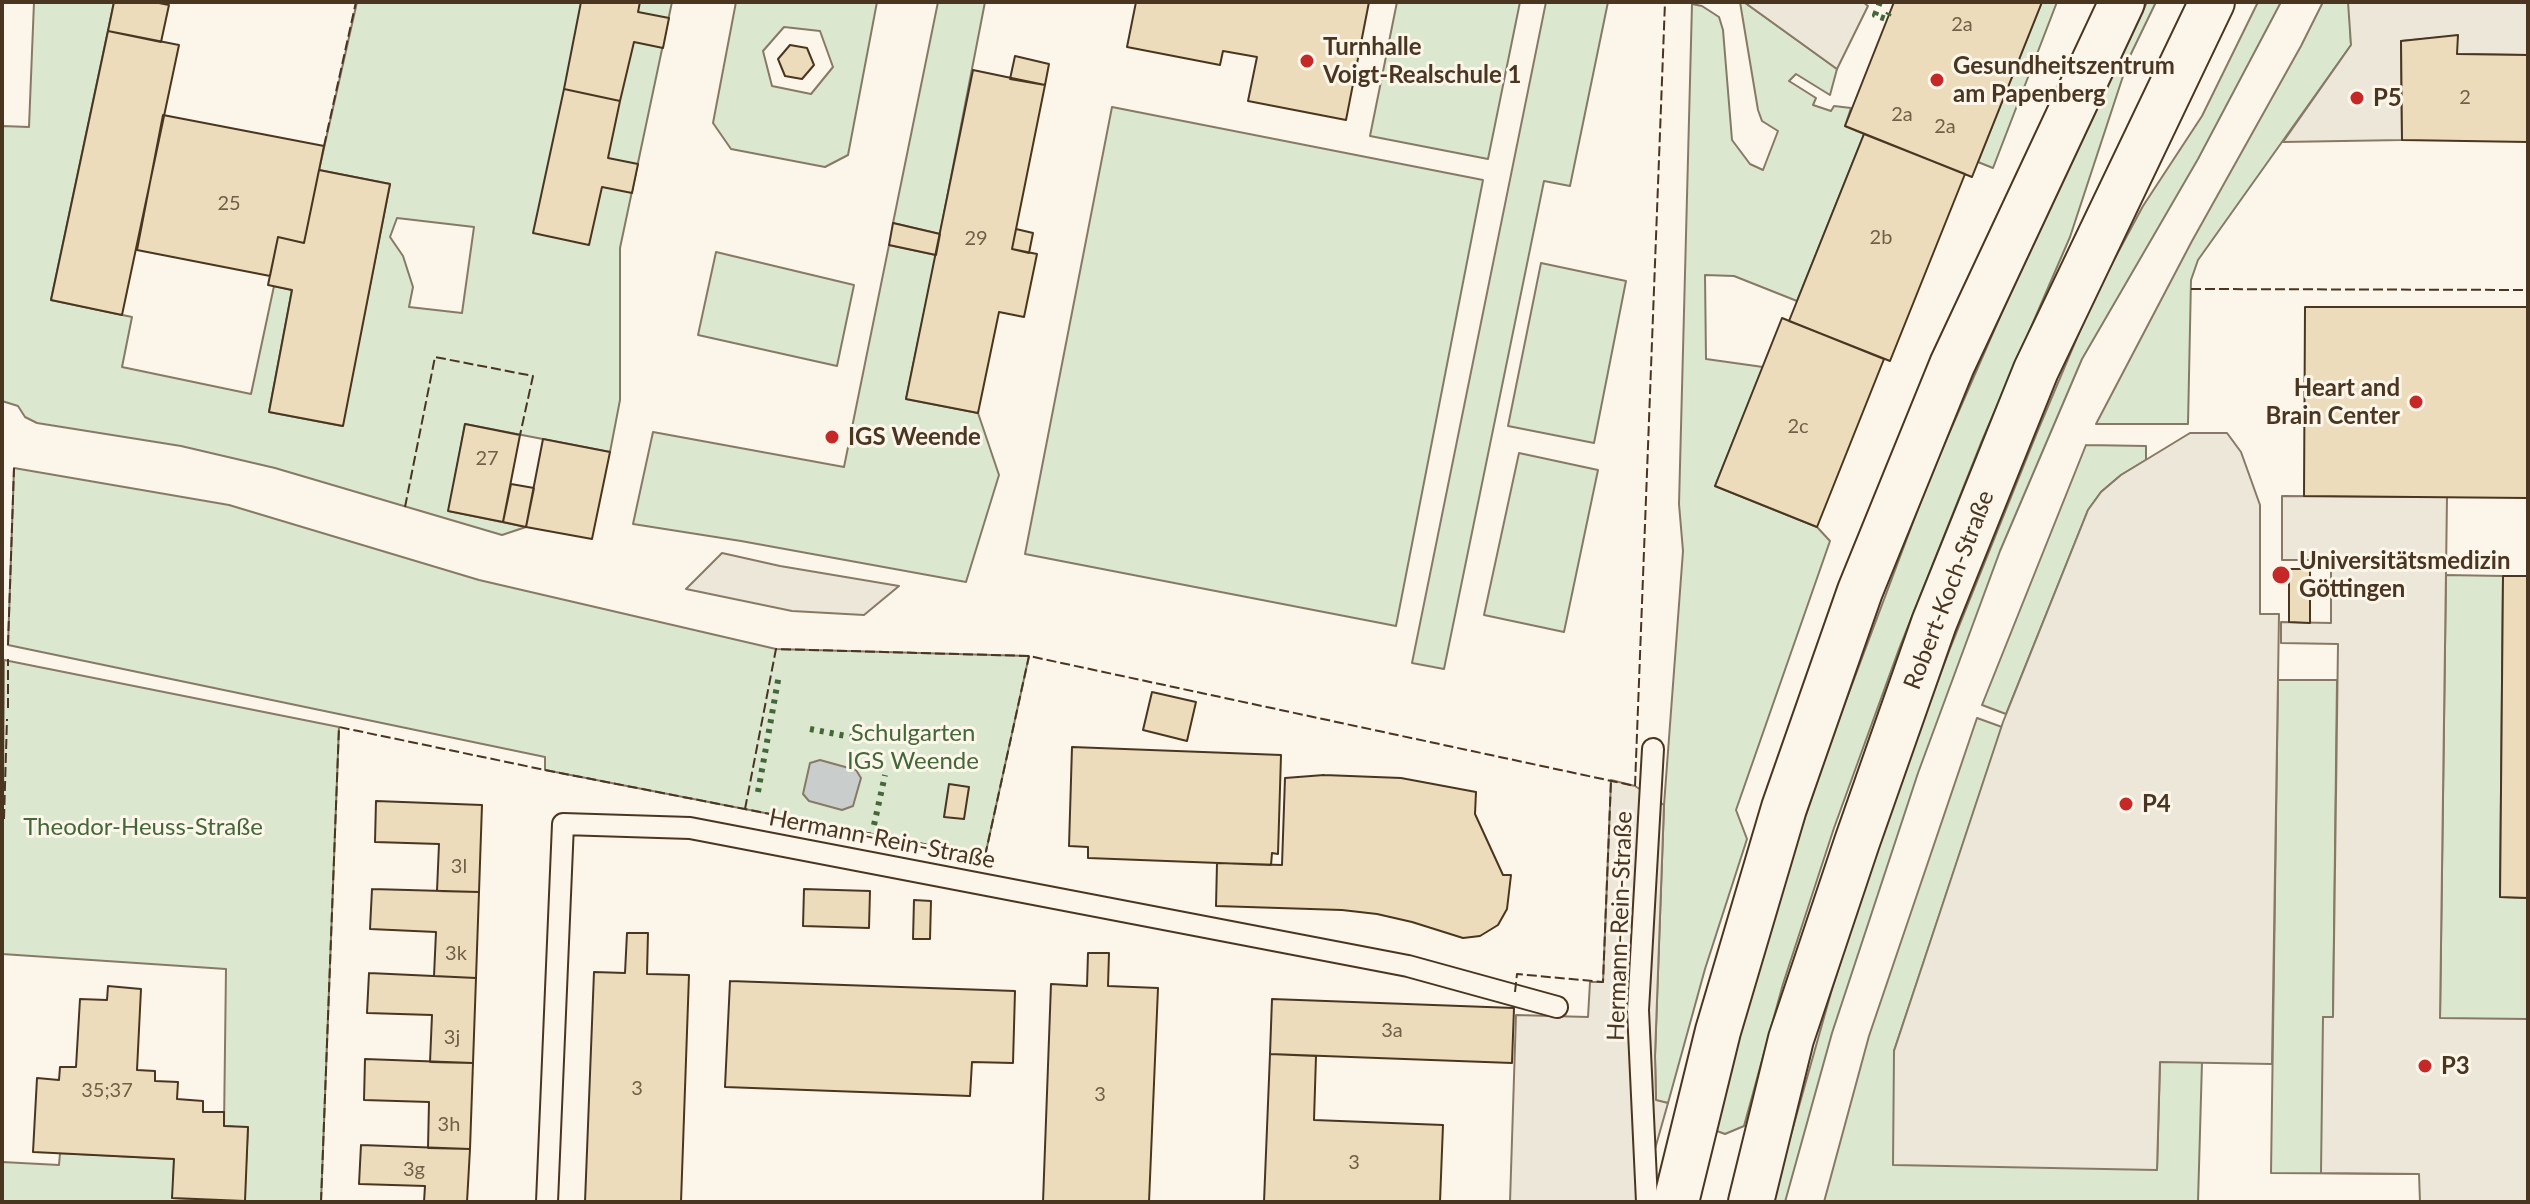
<!DOCTYPE html>
<html>
<head>
<meta charset="utf-8">
<style>
	body { margin:0 }
	#map { position:relative; width:2530px; height:1204px; overflow:hidden; background:#fbf6e9; font-family:Lato,sans-serif }
	canvas { display:block }
	.frame { position:absolute; inset:0; border:4px solid #4a3520; pointer-events:none }
</style>
</head>
<body>
<div id="map">
<canvas width="2530" height="1204"></canvas>
<div class="frame"></div>
</div>
<script>
const ctx = document.querySelector('canvas').getContext('2d');
ctx.lineJoin = 'round';
function fill(path, color) { ctx.fillStyle = color; ctx.fill(path, 'evenodd'); }
const toPath = rows => new Path2D(rows.map(r => 'M' + r).join(''));
function trace(path, color, width, dash) { ctx.strokeStyle = color; ctx.lineWidth = width; ctx.lineCap = dash ? 'butt' : 'round'; ctx.setLineDash(dash || []); ctx.stroke(path); }
function label(font, color, halo, rows, align = 'center') {
  ctx.font = font + ' Lato,sans-serif'; ctx.lineWidth = 6; ctx.setLineDash([]); ctx.textBaseline = 'middle'; ctx.strokeStyle = halo; ctx.fillStyle = color; for (const [text, x, y, turn = 0] of rows) {
    ctx.save(); ctx.translate(x, y); ctx.rotate((+turn || 0) * Math.PI / 180); ctx.textAlign = isNaN(turn) ? turn : align; if (halo) ctx.strokeText(text, 0, 0); ctx.fillText(text, 0, 0); ctx.restore();
  }
}
const green = toPath([
	[34,2,114,2,51,300,132,317,122,367,251,394,274,286,292,290,269,412,342,426,390,184,319,170,357,2,672,2,620,248,620,400,610,452,465,424,449,511,526,527,502,535,275,468,181,446,37,423,25,417,18,406,2,401,2,126,29,127,34,2],
	[397,218,474,227,462,313,409,307,413,287,403,256,390,237,397,218],
	[736,2,877,2,848,155,825,167,731,149,713,123,736,2],
	[784,27,820,31,833,67,811,94,772,86,763,51,784,27],
	[938,2,985,2,940,234,893,223,938,2],
	[1397,2,1520,2,1488,159,1370,136,1397,2],
	[1546,2,1608,2,1570,186,1544,181,1444,669,1412,663,1546,2],
	[1740,2,1744,2,1837,69,1830,95,1796,74,1789,81,1816,98,1813,105,1831,111,1834,106,1851,108,1845,126,1864,134,1797,301,1734,276,1705,275,1706,359,1763,367,1715,486,1817,527,1830,541,1736,810,1747,839,1705,969,1668,1103,1656,1101,1655,1056,1664,805,1683,551,1679,504,1692,4,1702,6,1719,17,1723,30,1732,140,1750,164,1763,170,1778,131,1762,121,1758,110,1740,2],
	[2042,2,2057,2,1993,168,1978,162,2042,2],
	[2147,2,2156,2,2129,58,2070,237,1981,443,1899,649,1834,828,1783,984,1744,1126,1725,1134,1717,1131,1711,1119,1769,923,1833,735,1930,477,2034,239,2147,2],
	[2258,2,2281,2,2198,159,2082,359,2000,551,1918,773,1832,1033,1785,1202,1772,1202,1832,989,1883,828,1949,651,2036,435,2095,295,2143,206,2202,116,2258,2],
	[2323,2,2349,2,2351,45,2198,260,2191,280,2188,424,2096,424,2192,241,2301,46,2323,2],
	[1112,107,1483,180,1396,626,1025,554,1112,107],
	[889,245,936,255,906,399,978,413,999,475,966,582,741,541,633,524,653,432,844,467,889,245],
	[716,252,854,285,837,366,698,335,716,252],
	[1541,263,1626,281,1594,443,1508,426,1541,263],
	[2086,445,2146,446,2146,460,2121,475,2101,492,2088,510,2006,714,1982,705,2086,445],
	[1519,453,1598,470,1564,632,1484,615,1519,453],
	[14,468,229,505,479,580,776,649,1029,656,985,856,545,770,545,757,8,645,14,468],
	[2446,575,2503,576,2500,897,2528,898,2528,1019,2440,1019,2446,575],
	[4,660,339,727,321,1202,2,1202,2,1162,59,1165,60,1153,174,1159,173,1198,244,1201,248,1128,224,1126,226,969,2,954,4,660],
	[2278,680,2337,680,2333,1018,2323,1017,2420,1174,2271,1173,2278,680],
	[1977,718,2002,727,1894,1051,2157,1169,2160,1062,2202,1062,2198,1202,1824,1202,1869,1036,1977,718]
]);
const parking = toPath([
	[1744,2,1863,2,1868,6,1837,69,1744,2],
	[2348,2,2528,2,2528,55,2457,54,2457,36,2401,41,2402,140,2283,142,2351,45,2348,2],
	[2190,433,2227,433,2241,452,2260,505,2260,614,2279,614,2272,1064,2160,1062,2157,1170,1893,1165,1894,1051,2003,722,2088,510,2101,492,2121,475,2190,433],
	[2282,496,2447,497,2440,1018,2528,1019,2528,1202,2420,1202,2419,1174,2321,1173,2323,1017,2333,1017,2338,644,2281,643,2281,622,2331,623,2331,560,2282,560,2282,496],
	[722,553,780,566,899,586,864,615,792,611,686,589,722,553],
	[1611,780,1635,786,1664,805,1655,1056,1656,1100,1668,1103,1640,1202,1510,1202,1516,1015,1588,1017,1590,982,1603,982,1611,780]
]);
const water = toPath([
	[820,760,856,770,861,778,853,806,842,810,809,801,803,794,810,763,820,760]
]);
const building = toPath([
	[114,2,154,2,169,5,161,42,108,31,114,2],
	[581,2,640,2,638,12,669,18,663,48,634,42,620,101,564,89,581,2],
	[1136,2,1369,2,1346,120,1248,101,1257,57,1223,51,1220,65,1127,47,1136,2],
	[1894,2,2042,2,1972,177,1845,126,1894,2],
	[108,31,179,45,122,315,51,300,108,31],
	[2458,35,2457,54,2528,55,2528,142,2402,140,2401,41,2458,35],
	[790,45,807,48,814,65,802,79,785,76,778,59,790,45],
	[1015,56,1049,64,1045,85,1010,79,1015,56],
	[973,70,1045,85,1012,249,1037,254,1024,317,999,312,978,413,906,399,973,70],
	[564,89,620,101,608,158,638,164,632,193,602,187,589,245,533,233,564,89],
	[163,115,324,146,304,243,278,237,270,276,137,250,163,115],
	[1864,134,1965,174,1890,361,1789,321,1864,134],
	[319,170,390,184,343,426,269,412,292,290,268,285,278,237,304,243,319,170],
	[893,223,940,234,936,255,889,245,893,223],
	[1016,229,1033,233,1029,253,1012,249,1016,229],
	[2305,307,2528,307,2528,498,2304,496,2305,307],
	[1782,318,1884,359,1817,527,1715,486,1782,318],
	[465,424,520,435,503,522,448,511,465,424],
	[543,439,610,452,592,539,526,527,543,439],
	[511,484,534,488,526,527,503,522,511,484],
	[2289,569,2310,569,2310,623,2289,622,2289,569],
	[2503,576,2528,576,2528,898,2500,897,2503,576],
	[1152,692,1196,702,1187,741,1143,730,1152,692],
	[1072,747,1281,755,1278,854,1272,853,1271,865,1088,858,1088,847,1069,846,1072,747],
	[1324,775,1401,778,1476,792,1475,814,1503,875,1511,875,1507,909,1498,925,1480,936,1463,938,1412,922,1377,914,1342,910,1216,906,1217,863,1282,865,1285,778,1324,775],
	[949,784,969,787,964,819,944,817,949,784],
	[376,801,482,805,479,892,437,891,439,844,375,842,376,801],
	[372,889,479,892,476,978,434,976,436,932,370,929,372,889],
	[804,889,870,891,869,928,803,926,804,889],
	[914,900,931,901,930,939,913,939,914,900],
	[627,933,648,933,647,974,689,975,681,1202,585,1202,594,972,625,973,627,933],
	[1088,953,1109,953,1108,986,1158,988,1149,1202,1043,1202,1051,984,1087,986,1088,953],
	[369,973,476,978,473,1063,430,1062,432,1015,367,1013,369,973],
	[730,981,1015,991,1013,1063,972,1062,970,1096,725,1087,730,981],
	[108,986,141,989,137,1070,155,1071,155,1081,178,1082,177,1099,203,1101,203,1112,224,1112,224,1126,248,1127,245,1201,172,1198,174,1159,33,1152,37,1078,59,1080,60,1067,76,1067,80,999,107,1000,108,986],
	[1272,999,1514,1008,1512,1063,1270,1054,1272,999],
	[1270,1054,1316,1056,1314,1120,1443,1125,1440,1202,1264,1202,1270,1054],
	[365,1059,473,1063,470,1149,428,1148,429,1102,364,1100,365,1059],
	[361,1145,470,1149,467,1202,424,1202,425,1186,359,1184,361,1145]
]);
const lane = toPath([
	[547,1202,563,824,690,828,1408,966,1557,1007],
	[1647,1202,1638,1010,1653,749]
]);
const secondary = toPath([
	[1676,1202,1718,1031,1784,808,1860,591,1952,365,2122,2],
	[1751,1202,1791,1039,1857,842,1934,623,2036,370,2212,2]
]);
const hedge = toPath([
	[1880,2,1875,15,1886,19,1889,13],
	[810,729,872,741],
	[758,792,779,675],
	[874,825,885,775]
]);
const fence = toPath([
	[324,146,356,2],
	[2191,289,2528,290],
	[405,507,435,357,533,376,520,435],
	[8,645,14,468],
	[8,708,8,659],
	[745,809,776,649,1029,656,1635,786,1665,2],
	[4,819,7,719],
	[1515,992,1517,974,1603,982,1611,780],
	[321,1202,339,727,545,770,985,856,1029,656]
]);
const markers = [
	[1307,61,8,"#c62828"],
	[1937,80,8,"#c62828"],
	[2357,98,8,"#c62828"],
	[2416,402,8,"#c62828"],
	[832,437,8,"#c62828"],
	[2281,575,10,"#c62828"],
	[2126,804,8,"#c62828"],
	[2425,1066,8,"#c62828"]
];
const numberNames = [
	["2a",1962,25],
	["2",2465,98],
	["2a",1902,115],
	["2a",1945,127],
	["25",229,204],
	["2b",1881,238],
	["29",976,239],
	["2c",1798,427],
	["27",487,459],
	["3l",459,867],
	["3k",456,954],
	["3a",1392,1031],
	["3j",452,1038],
	["3",637,1089],
	["35;37",107,1091],
	["3",1100,1095],
	["3h",449,1125],
	["3",1354,1163],
	["3g",414,1170]
];
const poiNames = [
	["Turnhalle",1323,47],
	["Voigt-Realschule 1",1323,75],
	["Gesundheitszentrum",1953,66],
	["am Papenberg",1953,94],
	["P5",2373,98],
	["Heart and",2400,388,"right"],
	["Brain Center",2400,416,"right"],
	["IGS Weende",848,437],
	["Universitätsmedizin",2299,561],
	["Göttingen",2299,589],
	["P4",2142,804],
	["P3",2441,1066]
];
const streetNames = [
	["Robert-Koch-Straße",1949,590,-69],
	["Hermann-Rein-Straße",882,839,11],
	["Hermann-Rein-Straße",1620,926,-88]
];
const parkNames = [
	["Schulgarten",913,733],
	["IGS Weende",913,761],
	["Theodor-Heuss-Straße",143,827]
];
fill(green, '#dce7d0');
trace(green, '#887966', 2);
fill(parking, '#ede7d9');
trace(parking, '#887966', 2);
fill(water, '#c9cecd');
trace(water, '#887966', 2);
fill(building, '#ecdcbc');
trace(building, '#4a3520', 2);
trace(lane, '#4a3520', 24);
trace(secondary, '#4a3520', 48);
trace(lane, '#fbf6e9', 20);
trace(secondary, '#fbf6e9', 44);
trace(hedge, '#436837', 6, [4, 6]);
trace(fence, '#4a3520', 2, [10, 4]);
for (const [x, y, r, color] of markers) { const dot = new Path2D(); dot.arc(x, y, r, 0, 2 * Math.PI); ctx.fillStyle = color; ctx.fill(dot); trace(dot, '#fbf6e9', 3); }
label('20px', '#725f47', null, numberNames);
label('bold 24px', '#4a3520', '#fbf6e9', poiNames, 'left');
label('24px', '#4a3520', '#fbf6e9', streetNames);
label('24px', '#436837', '#fbf6e9', parkNames);
</script>
</body>
</html>
